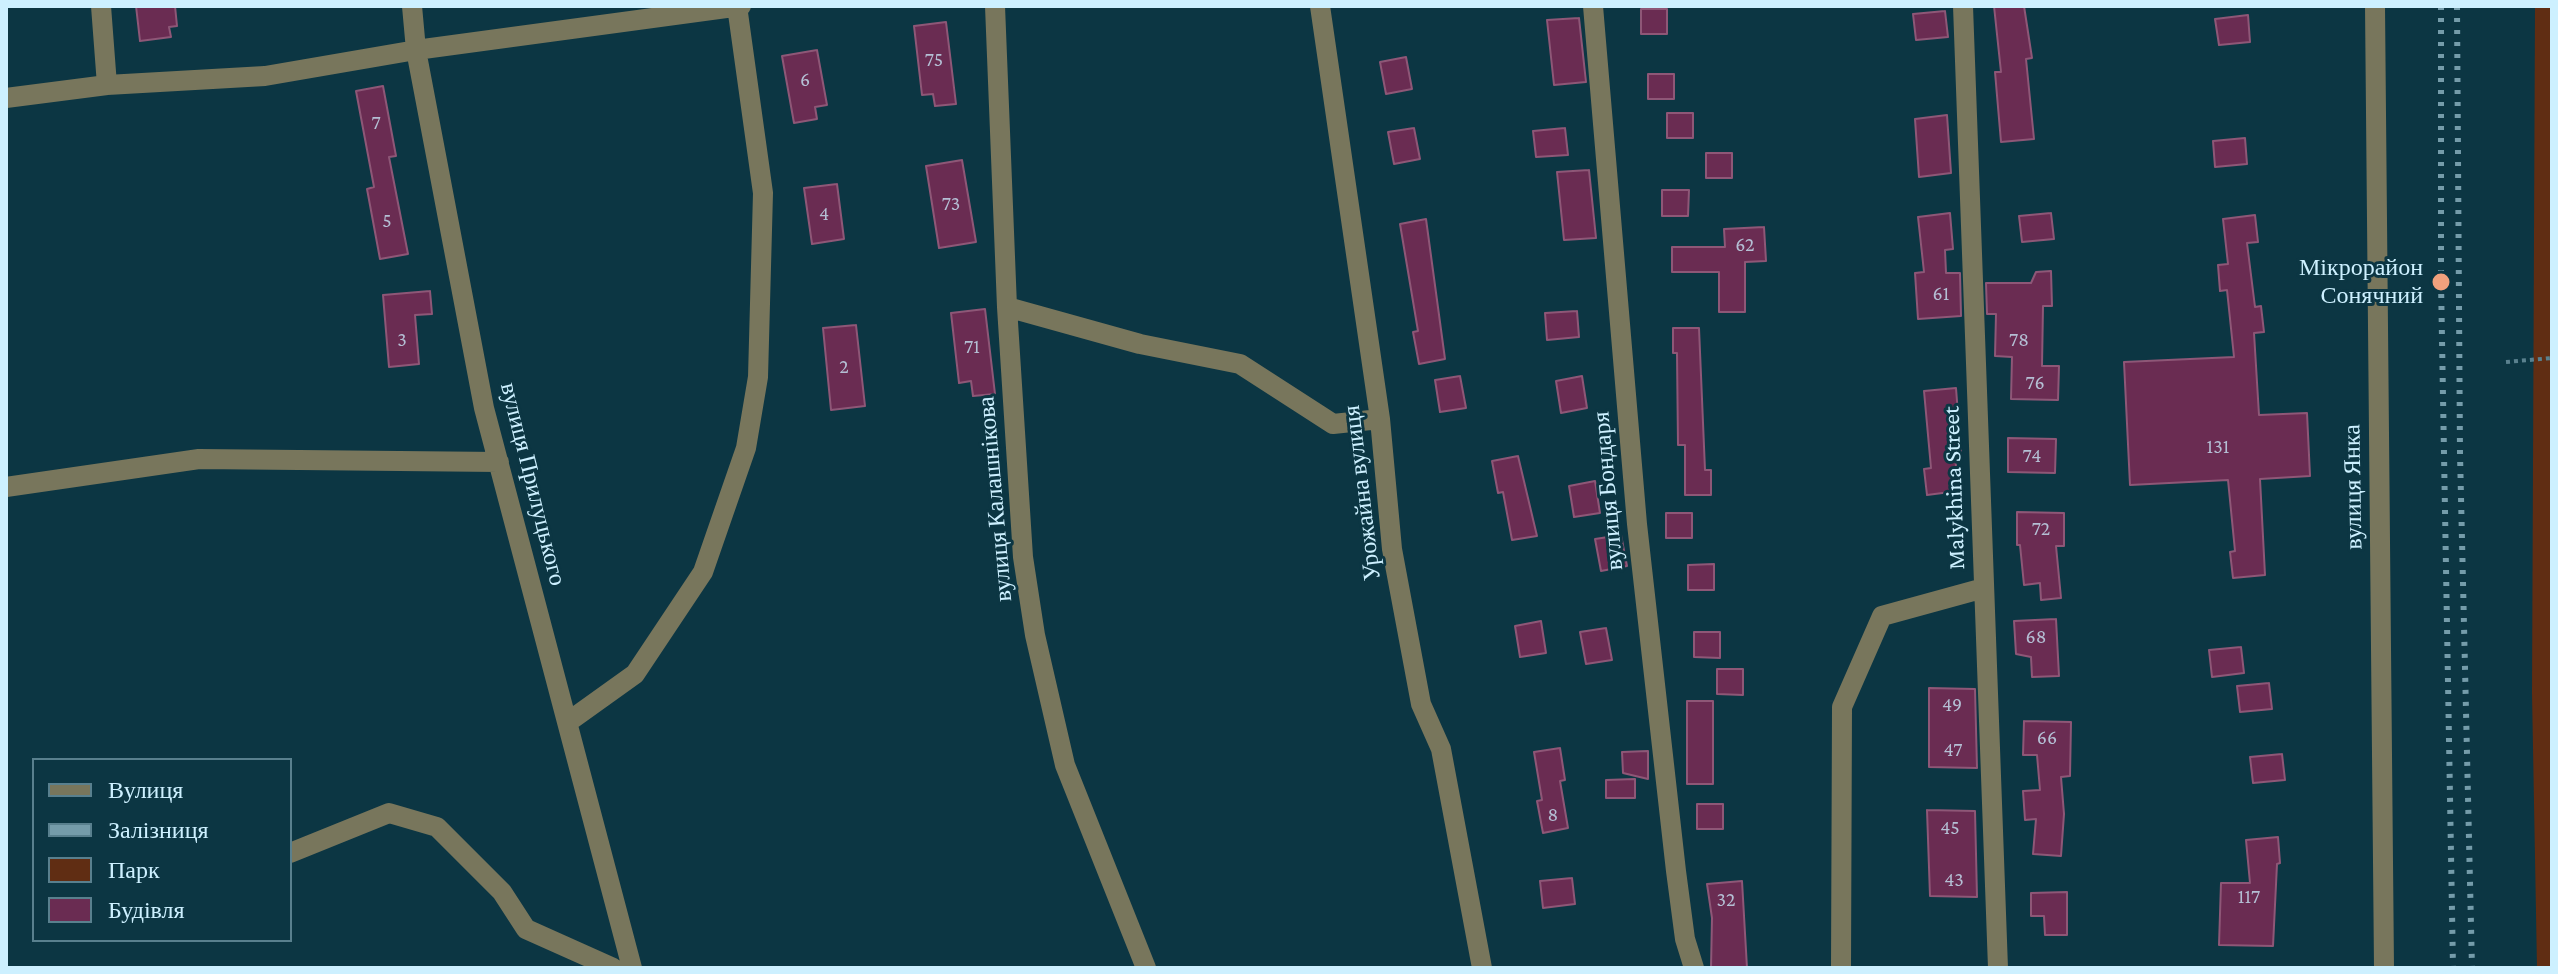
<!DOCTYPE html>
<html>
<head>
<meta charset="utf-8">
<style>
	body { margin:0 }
	#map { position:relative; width:2558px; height:974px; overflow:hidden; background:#0c3643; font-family:"Crimson Pro",serif }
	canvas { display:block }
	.frame { position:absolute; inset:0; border:8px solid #cdf0ff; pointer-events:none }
	.legend { position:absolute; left:32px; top:758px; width:260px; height:184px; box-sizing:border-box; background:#0c3643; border:2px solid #59808e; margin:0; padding:10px 14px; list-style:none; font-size:24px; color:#cdf0ff }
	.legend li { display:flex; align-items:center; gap:16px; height:40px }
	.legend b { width:40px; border:2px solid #59808e }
</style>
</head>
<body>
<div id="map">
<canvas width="2558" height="974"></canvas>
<div class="frame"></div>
<ul class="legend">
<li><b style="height:10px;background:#78765c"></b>Вулиця</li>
<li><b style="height:10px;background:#759caa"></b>Залізниця</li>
<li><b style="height:22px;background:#602d13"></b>Парк</li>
<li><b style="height:22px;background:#6a2c52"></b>Будівля</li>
</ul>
</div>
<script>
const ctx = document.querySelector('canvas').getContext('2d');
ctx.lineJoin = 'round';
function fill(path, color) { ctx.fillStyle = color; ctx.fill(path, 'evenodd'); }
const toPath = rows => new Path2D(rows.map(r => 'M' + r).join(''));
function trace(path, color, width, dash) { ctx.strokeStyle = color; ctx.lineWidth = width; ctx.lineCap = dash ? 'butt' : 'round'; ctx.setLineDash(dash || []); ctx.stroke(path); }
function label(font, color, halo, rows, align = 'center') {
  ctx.font = font + ' "Crimson Pro",serif'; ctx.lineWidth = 6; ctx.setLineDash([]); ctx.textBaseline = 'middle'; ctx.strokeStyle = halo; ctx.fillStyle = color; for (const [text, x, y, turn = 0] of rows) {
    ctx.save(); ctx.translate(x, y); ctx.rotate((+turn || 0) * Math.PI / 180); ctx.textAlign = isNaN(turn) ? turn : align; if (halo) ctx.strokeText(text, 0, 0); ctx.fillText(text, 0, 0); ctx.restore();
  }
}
const green = toPath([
	[2535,6,2552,6,2552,968,2537,968,2532,693]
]);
const building = toPath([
	[136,6,175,6,177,26,169,27,171,37,140,41,136,6],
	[1994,6,2024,6,2032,58,2026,59,2034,139,2001,142,1995,72,2001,72,1994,6],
	[1641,9,1667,9,1667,34,1641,34,1641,9],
	[1945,11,1948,37,1916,40,1913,14,1945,11],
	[2248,15,2250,42,2219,45,2215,19,2248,15],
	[1579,18,1586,82,1554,85,1547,20,1579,18],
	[946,22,956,104,935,106,933,94,922,95,914,26,946,22],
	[817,50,827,105,815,107,817,119,794,123,782,56,817,50],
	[1406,57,1412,89,1386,94,1380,62,1406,57],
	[1648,74,1674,74,1674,99,1648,99,1648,74],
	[383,86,396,156,389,157,408,254,380,259,367,189,374,187,356,91,383,86],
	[1667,113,1693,113,1693,138,1667,138,1667,113],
	[1947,115,1951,173,1919,177,1915,119,1947,115],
	[1414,128,1420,159,1394,164,1388,132,1414,128],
	[1565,128,1568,155,1536,157,1533,131,1565,128],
	[2245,138,2247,164,2215,167,2213,141,2245,138],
	[1706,153,1732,153,1732,178,1706,178,1706,153],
	[962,160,976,242,939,248,926,166,962,160],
	[1589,170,1596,238,1564,240,1557,172,1589,170],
	[837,184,844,239,812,244,804,188,837,184],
	[1662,190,1689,190,1688,216,1662,216,1662,190],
	[1950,213,1953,249,1945,250,1946,273,1960,273,1961,316,1918,319,1915,273,1924,272,1918,217,1950,213],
	[2051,213,2054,239,2022,242,2019,216,2051,213],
	[2255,215,2258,242,2247,243,2255,307,2261,306,2264,332,2254,333,2259,415,2307,413,2310,476,2260,479,2265,575,2233,578,2230,552,2235,551,2228,480,2130,485,2124,362,2234,357,2227,290,2220,291,2218,265,2228,264,2223,219,2255,215],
	[1426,219,1445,359,1419,364,1413,332,1418,331,1400,224,1426,219],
	[1764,227,1766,261,1745,262,1745,312,1719,312,1719,272,1672,272,1672,247,1725,247,1724,229,1764,227],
	[2051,271,2052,306,2043,306,2042,366,2059,366,2058,400,2011,399,2012,357,1995,356,1996,314,1987,314,1986,283,2031,283,2036,272,2051,271],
	[430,291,432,314,415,315,419,364,389,367,383,295,430,291],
	[985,309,995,394,973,396,971,381,959,383,951,313,985,309],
	[1577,311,1579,337,1547,340,1545,313,1577,311],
	[856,325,865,406,831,410,823,328,856,325],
	[1673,328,1699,328,1705,470,1711,470,1711,495,1685,495,1685,445,1678,445,1677,353,1673,353,1673,328],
	[1460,376,1466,408,1440,412,1435,380,1460,376],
	[1582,376,1587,408,1561,413,1556,381,1582,376],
	[1956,388,1961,454,1955,455,1958,491,1927,495,1924,469,1931,468,1924,391,1956,388],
	[2008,438,2056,439,2055,473,2008,472,2008,438],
	[1518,456,1537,536,1512,540,1503,492,1498,493,1492,461,1518,456],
	[1595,481,1600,513,1574,517,1569,486,1595,481],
	[2017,512,2064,513,2064,546,2056,546,2061,598,2041,600,2040,583,2024,585,2020,545,2017,545,2017,512],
	[1666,513,1692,513,1692,538,1666,538,1666,513],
	[1621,535,1627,566,1601,571,1595,539,1621,535],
	[1714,564,1714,590,1688,590,1688,565,1714,564],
	[2056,619,2059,676,2032,677,2031,657,2016,654,2014,621,2056,619],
	[1541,621,1546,653,1520,657,1515,626,1541,621],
	[1606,628,1612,660,1586,664,1580,632,1606,628],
	[1694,632,1720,632,1720,658,1694,657,1694,632],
	[2241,647,2244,673,2212,677,2209,650,2241,647],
	[1717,669,1743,669,1743,695,1717,694,1717,669],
	[2269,683,2272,709,2240,712,2237,686,2269,683],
	[1929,688,1975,689,1977,768,1929,767,1929,688],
	[1687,701,1713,701,1713,784,1687,784,1687,701],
	[2024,721,2071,722,2070,776,2061,777,2064,814,2061,856,2033,854,2036,819,2025,820,2023,791,2040,790,2037,755,2023,755,2024,721],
	[1560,748,1565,780,1560,781,1568,828,1543,833,1537,801,1542,800,1534,752,1560,748],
	[1648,751,1648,779,1623,773,1622,752,1648,751],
	[2282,754,2285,780,2253,783,2250,757,2282,754],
	[1635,779,1635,798,1606,798,1606,780,1635,779],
	[1697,804,1723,804,1723,829,1697,829,1697,804],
	[1927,810,1975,811,1977,897,1930,896,1927,810],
	[2278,837,2280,863,2277,864,2273,946,2219,945,2221,883,2250,883,2246,840,2278,837],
	[1572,878,1575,904,1543,908,1540,881,1572,878],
	[1742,881,1747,968,1711,968,1712,918,1707,884,1742,881],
	[2067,892,2067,935,2045,935,2044,916,2031,916,2031,893,2067,892]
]);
const path = toPath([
	[2506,362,2552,358]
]);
const minor = toPath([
	[101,6,107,85],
	[412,6,416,50,484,408,632,968],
	[995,6,1007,307,1023,557,1035,635,1065,765,1146,968],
	[1320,6,1380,419,1392,549,1421,704,1441,749,1482,968],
	[1593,6,1637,524,1676,871,1685,939,1694,968],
	[1963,6,1998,968],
	[2375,6,2384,968],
	[6,98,107,85,265,76,416,50,741,6],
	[1007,307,1140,344,1240,364,1333,424,1380,419],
	[6,487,199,459,499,462],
	[568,722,635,674,703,572,746,448,758,377,763,193,737,6],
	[290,853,389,813,437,827,502,892,526,929,613,968],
	[1841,968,1842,707,1882,616,1984,588]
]);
const rail = toPath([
	[2441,6,2441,282,2453,968],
	[2457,6,2460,454,2472,968]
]);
const markers = [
	[2441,282,10,"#f1a17d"]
];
const numberNames = [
	["75",934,60],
	["6",805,80],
	["7",376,123],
	["73",951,204],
	["4",824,214],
	["5",387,221],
	["62",1745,245],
	["61",1941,294],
	["3",402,340],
	["78",2019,340],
	["71",972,347],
	["2",844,367],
	["76",2035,383],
	["131",2218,447],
	["74",2032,456],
	["72",2041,529],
	["68",2036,637],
	["49",1952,705],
	["66",2047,738],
	["47",1953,750],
	["8",1553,815],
	["45",1950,828],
	["43",1954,880],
	["117",2249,897],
	["32",1726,900]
];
const poiNames = [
	["Мікрорайон",2423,268],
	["Сонячний",2423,296]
];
const streetNames = [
	["вулиця Прилуцького",533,484,76],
	["вулиця Янка",2353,487,-91],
	["Malykhina Street",1954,488,-92],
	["вулиця Бондаря",1608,491,-95],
	["Урожайна вулиця",1362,493,-97],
	["вулиця Калашнікова",995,499,-95]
];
fill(green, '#602d13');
fill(building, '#6a2c52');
trace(building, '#8e5777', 2);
trace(path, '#5a818f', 4, [4, 4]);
trace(minor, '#78765c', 20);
trace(rail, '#759caa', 6, [4, 8]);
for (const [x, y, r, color] of markers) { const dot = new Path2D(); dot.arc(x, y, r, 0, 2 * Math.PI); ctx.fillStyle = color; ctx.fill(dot); trace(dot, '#0c3643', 3); }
label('20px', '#b4bfd4', null, numberNames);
label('24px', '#cdf0ff', '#0c3643', poiNames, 'right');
label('24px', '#cdf0ff', '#0c3643', streetNames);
</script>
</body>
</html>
